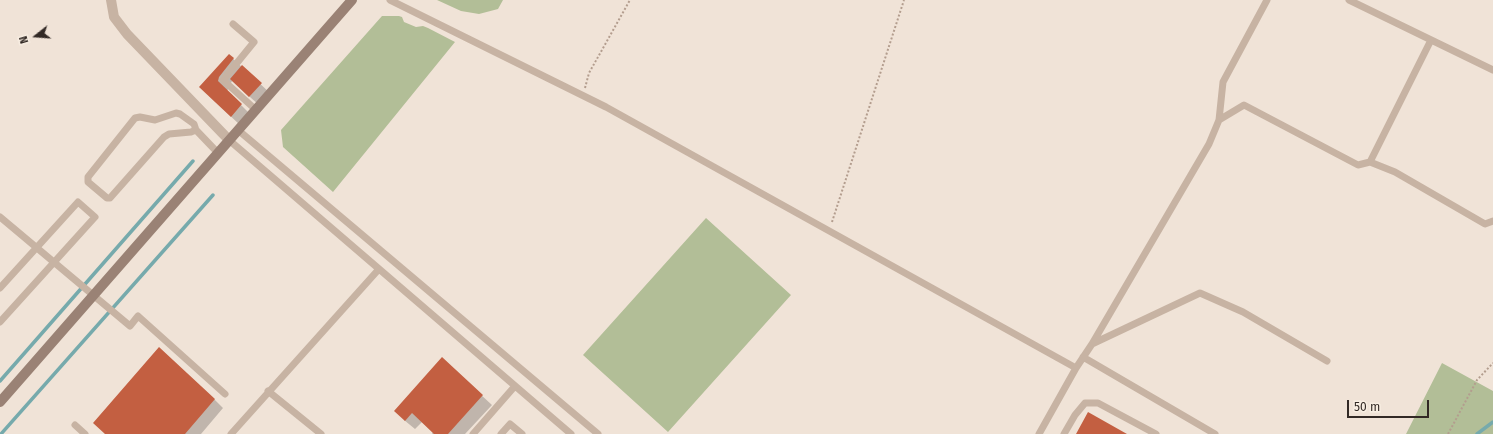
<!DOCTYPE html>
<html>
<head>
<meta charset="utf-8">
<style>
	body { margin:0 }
	#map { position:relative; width:1493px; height:434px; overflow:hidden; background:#f0e3d7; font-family:"Fira Sans",sans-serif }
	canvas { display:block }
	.north { position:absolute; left:16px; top:16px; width:40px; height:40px; -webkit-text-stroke:3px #f8eee2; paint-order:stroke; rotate:253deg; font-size:11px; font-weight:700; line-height:16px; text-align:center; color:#322925 }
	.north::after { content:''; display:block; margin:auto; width:14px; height:18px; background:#322925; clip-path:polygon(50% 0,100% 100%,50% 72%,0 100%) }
	.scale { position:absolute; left:1347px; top:400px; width:82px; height:18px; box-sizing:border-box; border:2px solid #322925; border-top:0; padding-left:5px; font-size:12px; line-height:14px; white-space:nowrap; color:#322925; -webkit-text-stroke:3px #f8eee2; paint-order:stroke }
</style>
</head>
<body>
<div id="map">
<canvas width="1493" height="434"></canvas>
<div class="north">N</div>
<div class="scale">50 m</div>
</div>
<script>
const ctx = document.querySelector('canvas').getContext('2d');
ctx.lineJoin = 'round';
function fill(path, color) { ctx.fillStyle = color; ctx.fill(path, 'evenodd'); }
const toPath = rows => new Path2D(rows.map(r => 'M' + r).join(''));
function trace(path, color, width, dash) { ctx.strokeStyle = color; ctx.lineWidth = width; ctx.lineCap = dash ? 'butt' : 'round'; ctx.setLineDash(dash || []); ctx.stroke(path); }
const green = toPath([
	[437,0,503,0,498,9,479,14,461,11],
	[382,16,399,16,402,17,404,22,416,27,423,26,428,28,455,42,333,192,283,147,281,130],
	[706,218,791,295,668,432,583,355],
	[1442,363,1493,391,1493,434,1406,434]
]);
const shadow = toPath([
	[229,55,270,93,259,105,232,81,227,91,250,114,240,125,209,96],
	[442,359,492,405,465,434,432,434,433,432,422,422,415,429,404,420],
	[214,399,223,408,201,434,105,434]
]);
const stream = toPath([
	[0,381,193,161],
	[1,434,213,195],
	[1477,434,1493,422]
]);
const building = toPath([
	[229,54,234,58,219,77,218,81,242,104,231,117,199,87],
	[242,65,262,83,249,97,230,79],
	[159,347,215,399,185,434,105,434,93,423],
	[442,357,483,395,448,434,434,434,412,413,405,421,394,411],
	[1088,412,1127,434,1076,434]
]);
const path = toPath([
	[585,88,589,73,630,0],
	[832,222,904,0],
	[1448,434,1477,380,1493,363]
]);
const service = toPath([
	[390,0,606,107,1076,368],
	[1349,0,1493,70],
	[233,24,254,42,223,80,256,110],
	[1219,120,1244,105,1358,165,1370,162,1395,172,1485,224,1493,221],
	[196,130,191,132,169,134,164,137,110,198,107,198,88,182,88,177,135,118,140,117,155,120,176,113,180,114,194,124,196,130,218,153],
	[238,130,598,434],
	[229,140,571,434],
	[1370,162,1431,40],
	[0,217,130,326,138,316,225,394],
	[0,288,78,202,95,217,0,322],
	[1092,344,1209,144,1219,120,1223,82,1267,0],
	[1083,357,1215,434],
	[268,391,321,434],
	[75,425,85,434],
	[231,434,379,269],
	[473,434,515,386],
	[501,434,510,424,522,434],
	[1039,434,1076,368,1092,344,1200,293,1243,312,1327,361],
	[1064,434,1075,415,1085,403,1098,403,1156,434]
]);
const minor = toPath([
	[111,0,114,17,127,34,229,140]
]);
const secondary = toPath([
	[0,402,352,0]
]);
fill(green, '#b2be97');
fill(shadow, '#0003');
trace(stream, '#76aaac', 3.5);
fill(building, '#c35f41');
trace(path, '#b39d8e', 2, [2, 2]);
trace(service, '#c7b3a3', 7);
trace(minor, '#c7b3a3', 10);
trace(secondary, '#9a8275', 10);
</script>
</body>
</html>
